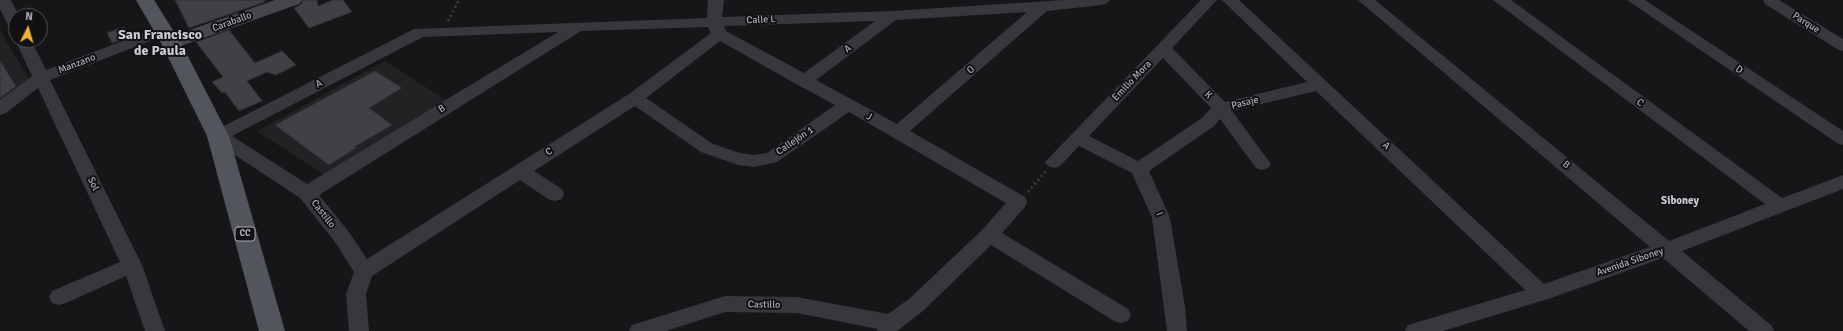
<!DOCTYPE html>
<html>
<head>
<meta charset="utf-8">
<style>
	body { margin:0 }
	#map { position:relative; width:1843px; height:331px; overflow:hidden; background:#161618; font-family:Signika,sans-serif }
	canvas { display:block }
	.north { position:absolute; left:8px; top:8px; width:40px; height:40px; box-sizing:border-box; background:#111113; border:1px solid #4d4f55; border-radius:50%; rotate:5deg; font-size:11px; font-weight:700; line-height:16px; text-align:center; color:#a8adb8 }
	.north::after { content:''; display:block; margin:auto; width:14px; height:18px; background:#f2b134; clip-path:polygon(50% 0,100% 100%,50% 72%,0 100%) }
</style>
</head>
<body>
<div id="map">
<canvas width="1843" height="331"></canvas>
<div class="north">N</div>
</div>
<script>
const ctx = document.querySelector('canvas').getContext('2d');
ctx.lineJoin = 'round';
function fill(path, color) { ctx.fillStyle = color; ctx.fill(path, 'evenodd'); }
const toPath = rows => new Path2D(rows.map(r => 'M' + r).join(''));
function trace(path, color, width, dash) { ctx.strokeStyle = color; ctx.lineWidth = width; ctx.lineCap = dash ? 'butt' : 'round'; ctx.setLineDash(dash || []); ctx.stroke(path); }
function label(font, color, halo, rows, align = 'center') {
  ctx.font = font + ' Signika,sans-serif'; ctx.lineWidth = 4; ctx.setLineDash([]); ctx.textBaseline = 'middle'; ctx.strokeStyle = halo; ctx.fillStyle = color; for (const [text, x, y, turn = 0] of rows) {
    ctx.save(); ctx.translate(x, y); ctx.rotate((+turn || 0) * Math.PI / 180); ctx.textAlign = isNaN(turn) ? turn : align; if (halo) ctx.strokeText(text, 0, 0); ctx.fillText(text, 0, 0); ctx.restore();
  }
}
const built = toPath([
	[0,30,28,78,27,86,0,105],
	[385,61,449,102,326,176,257,131]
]);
const building = toPath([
	[175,0,265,0,265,2,189,28,175,0],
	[303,0,317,0,318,6,333,0,343,0,352,12,309,28,294,8,300,5,303,0],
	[124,27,130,37,112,43,107,33,124,27],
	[229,30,255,63,282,51,296,65,276,75,267,72,247,81,262,101,239,111,225,92,222,93,212,82,223,77,196,42,229,30],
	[0,61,16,86,0,98,0,61],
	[375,71,402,88,369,108,392,125,354,147,356,148,329,165,275,125,375,71]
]);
const path = toPath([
	[448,21,459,0],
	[1028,192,1046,171]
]);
const street = toPath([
	[0,0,11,0,19,16,16,16,16,30,11,28,8,25,0,9,0,0],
	[708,0,724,0,722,17,892,11,1064,0,1110,0,1107,3,1102,5,1047,11,910,131,1025,197,1027,202,1025,207,1002,233,1128,309,1131,315,1128,321,1121,323,1114,321,991,245,923,311,897,331,877,331,878,329,797,313,725,312,666,331,629,331,632,325,725,296,797,297,888,314,909,299,982,230,1006,203,849,112,777,162,754,167,738,165,701,152,635,106,534,171,562,189,564,194,562,199,555,201,548,199,520,180,372,276,366,294,369,331,349,331,346,294,354,272,335,242,300,198,212,140,209,136,212,132,414,29,707,18,708,0],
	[1027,12,897,124,816,80,896,20,1027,12],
	[875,21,804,73,726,31,724,26,875,21],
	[708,27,711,33,629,94,367,259,349,232,319,195,581,31,708,27],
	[558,32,307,184,232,136,423,37,558,32],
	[720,41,798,85,835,105,767,153,754,155,740,153,713,144,646,98,720,41],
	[1201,0,1217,0,1172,48,1225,102,1307,82,1222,0,1239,0,1544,284,1650,247,1358,0,1375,0,1669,241,1765,204,1493,0,1511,0,1782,198,1843,175,1843,189,1682,251,1771,325,1774,331,1749,331,1663,258,1548,299,1443,331,1405,331,1408,325,1525,290,1316,91,1232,111,1268,160,1271,164,1268,168,1262,170,1256,168,1220,119,1214,126,1149,171,1170,218,1185,307,1187,331,1167,331,1152,218,1132,173,1079,146,1060,166,1054,168,1048,166,1045,162,1201,0],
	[1163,58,1211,108,1202,118,1138,161,1089,136,1163,58],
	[1627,0,1645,0,1843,131,1843,145,1837,143,1627,0],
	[1763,0,1779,0,1843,39,1843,51,1837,49,1765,4,1763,0],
	[162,26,168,28,170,31,168,34,50,80,142,265,165,331,145,331,126,276,66,303,59,305,52,303,49,297,52,291,120,262,38,88,6,113,0,115,0,100,32,76,15,40,16,39,31,40,46,70,162,26]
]);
const secondary = toPath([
	[275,0,302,0,299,4,178,47,171,49,164,47,161,43,164,39,275,0]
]);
const primary = toPath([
	[136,0,154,0,181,43,229,136,285,331,259,331,207,136,161,43,136,0]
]);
const shields = [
	[245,234,20]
];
const shieldNames = [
	["CC",245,234]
];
const streetNames = [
	["Calle L",761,20,-2],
	["Caraballo",232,22,-20],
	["Parque",1806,23,32],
	["A",848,49,-36],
	["Manzano",77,64,-21],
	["O",971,70,-41],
	["D",1739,70,34],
	["Emilio Mora",1132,81,-46],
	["A",319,84,-27],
	["K",1208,95,46],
	["Pasaje",1245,103,-14],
	["C",1640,103,36],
	["B",442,109,-32],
	["J",869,117,28],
	["Callejón 1",795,141,-34],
	["A",1386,146,43],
	["C",549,152,-33],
	["B",1566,165,40],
	["Sol",93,184,64],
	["Castillo",323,214,52],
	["I",1159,214,69],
	["Avenida Siboney",1630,262,-19],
	["Castillo",764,305,1]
];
const neighbourhoodNames = [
	["Siboney",1680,201]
];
const districtNames = [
	["San Francisco",160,35],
	["de Paula",160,51]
];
fill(built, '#222225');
fill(building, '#404145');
trace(building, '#303034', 1);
trace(path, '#3d3f44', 2.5, [2, 3]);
fill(street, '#37383d');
fill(secondary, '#45474d');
fill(primary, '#53555c');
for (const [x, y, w] of shields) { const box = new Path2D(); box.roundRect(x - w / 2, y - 7, w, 14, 3); ctx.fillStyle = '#111113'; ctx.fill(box); trace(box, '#a8adb8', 1); }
label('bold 9px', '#a8adb8', null, shieldNames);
label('10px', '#a8adb8', '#111113', streetNames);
label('bold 11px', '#c9ccd4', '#111113', neighbourhoodNames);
label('bold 14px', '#c9ccd4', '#111113', districtNames);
</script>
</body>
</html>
